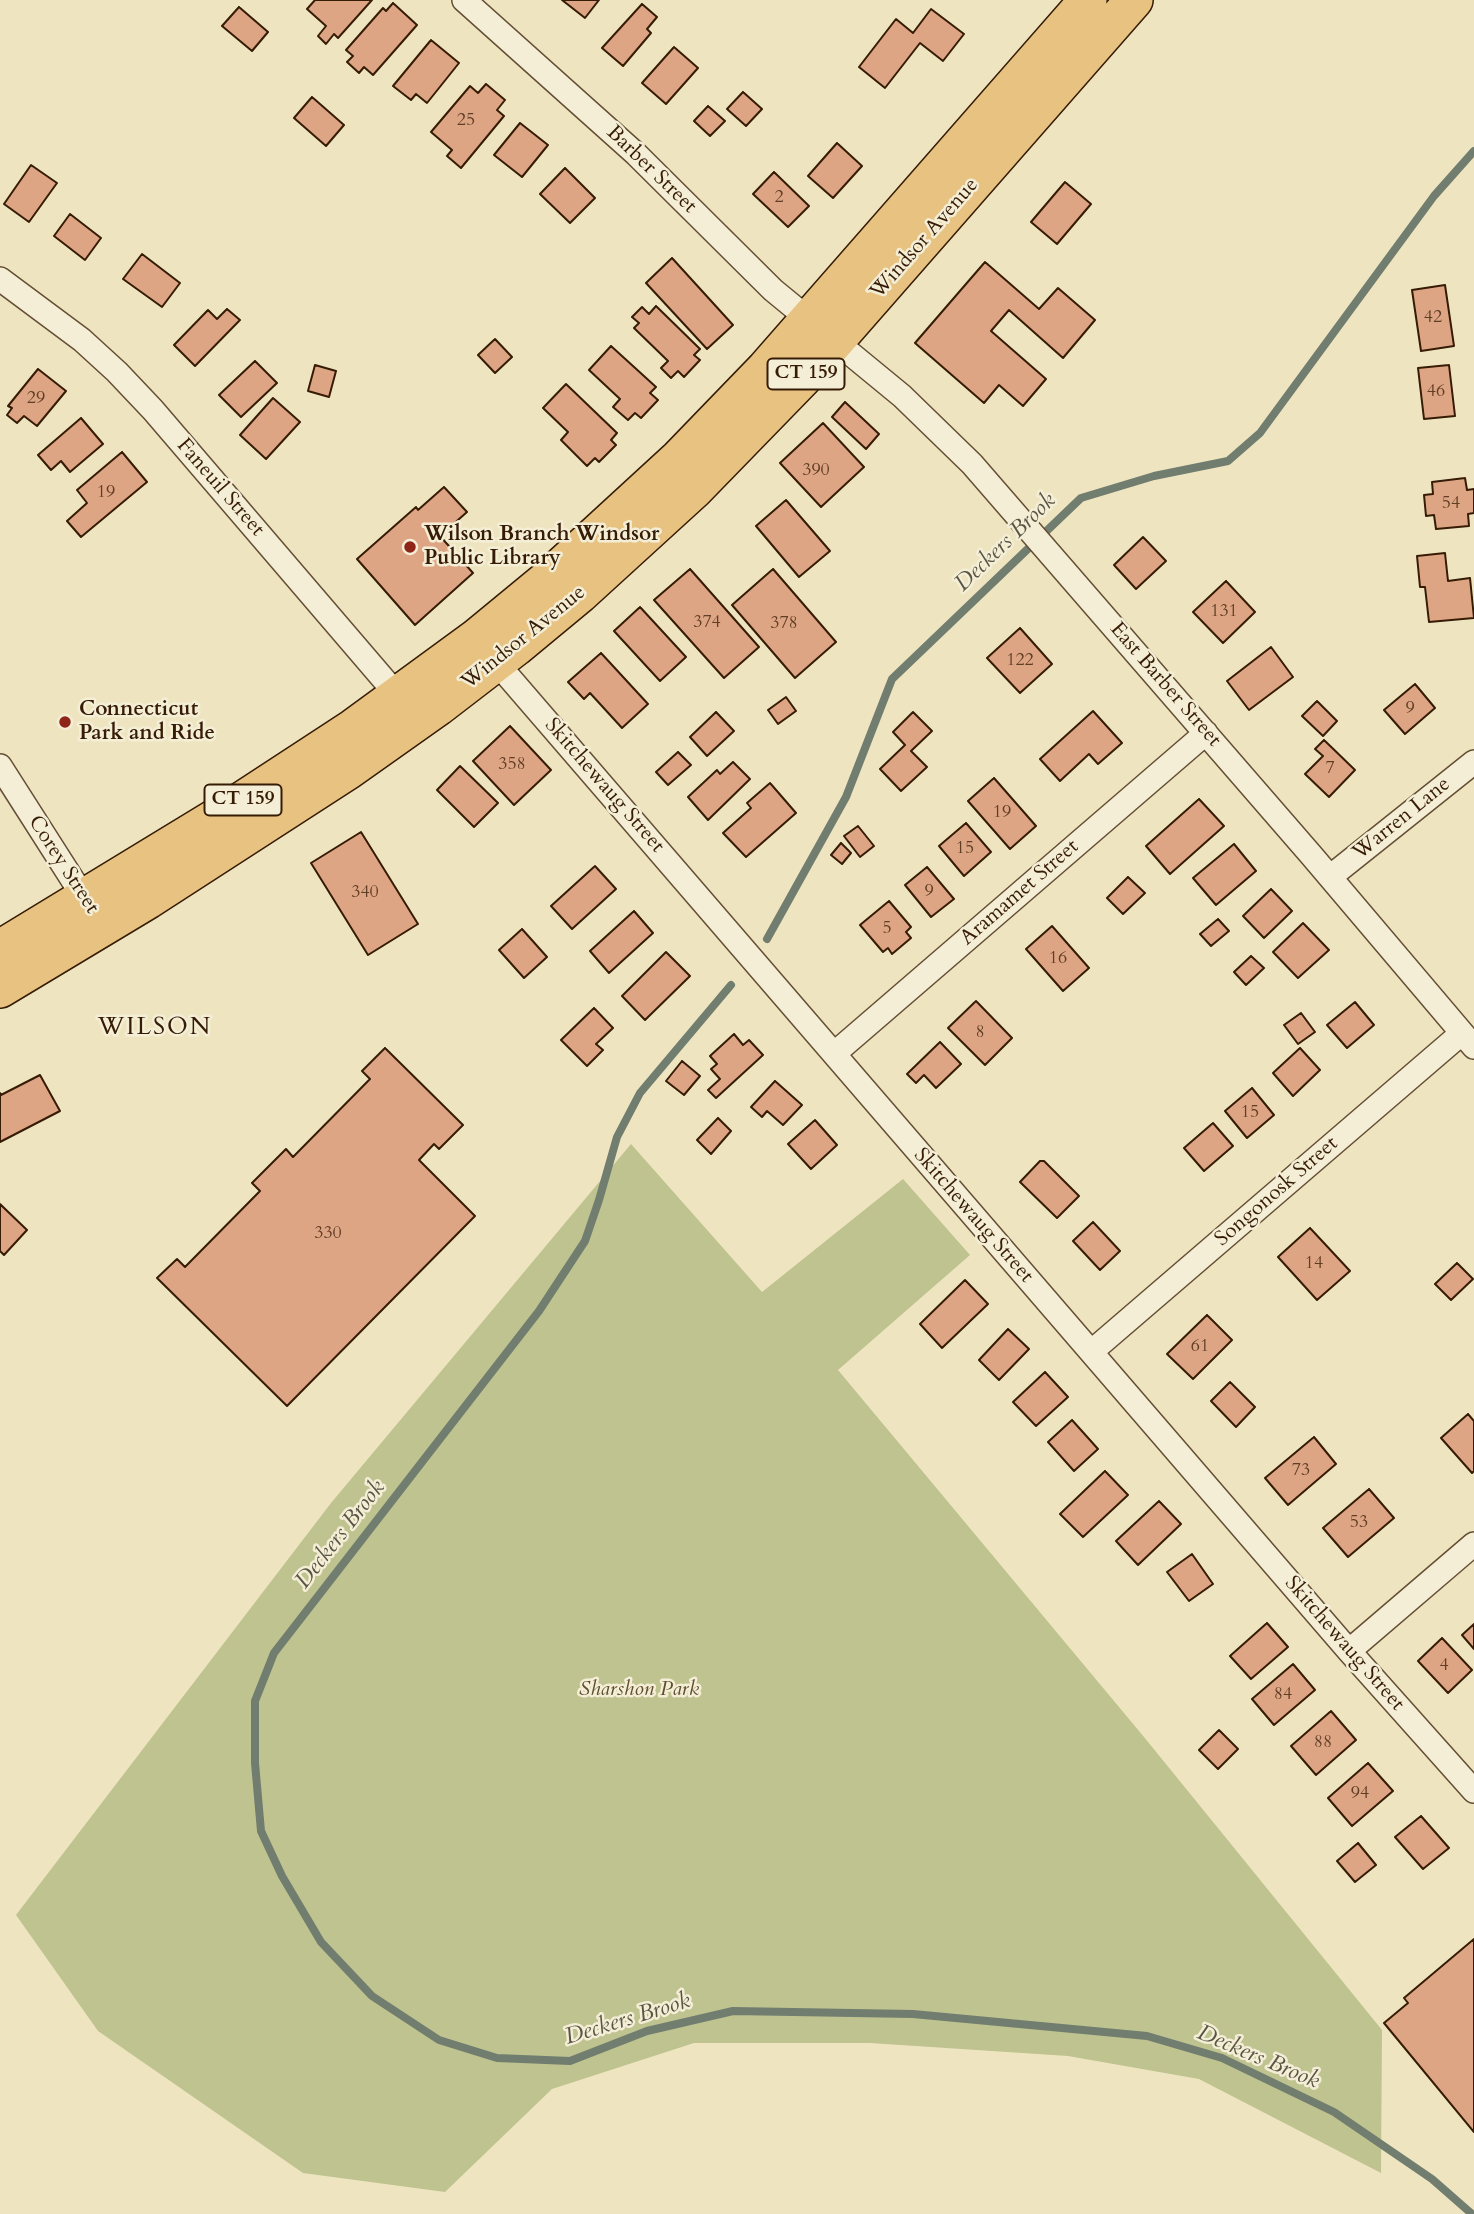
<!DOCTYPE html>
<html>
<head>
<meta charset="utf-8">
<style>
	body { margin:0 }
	canvas { display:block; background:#eee5c0 }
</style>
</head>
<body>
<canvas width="1474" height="2214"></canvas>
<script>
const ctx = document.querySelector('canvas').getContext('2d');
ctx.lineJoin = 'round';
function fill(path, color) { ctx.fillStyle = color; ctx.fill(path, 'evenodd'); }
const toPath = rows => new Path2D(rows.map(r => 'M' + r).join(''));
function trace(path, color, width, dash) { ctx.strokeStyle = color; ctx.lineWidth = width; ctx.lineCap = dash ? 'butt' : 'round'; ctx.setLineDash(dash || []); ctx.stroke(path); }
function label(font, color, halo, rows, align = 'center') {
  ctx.font = font + ' Cardo,serif'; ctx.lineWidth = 5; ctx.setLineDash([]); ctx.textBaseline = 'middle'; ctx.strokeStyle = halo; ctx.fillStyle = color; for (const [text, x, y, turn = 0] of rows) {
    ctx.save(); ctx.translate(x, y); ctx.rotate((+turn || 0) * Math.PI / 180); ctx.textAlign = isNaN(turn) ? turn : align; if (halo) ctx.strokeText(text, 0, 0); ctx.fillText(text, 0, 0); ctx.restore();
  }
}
const green = toPath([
	[631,1144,762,1292,903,1179,970,1255,838,1370,1144,1737,1382,2030,1381,2173,1199,2079,1068,2056,870,2043,694,2043,552,2089,445,2192,303,2173,98,2031,16,1915,331,1503]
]);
const stream = toPath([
	[767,939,846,797,892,679,1081,498,1154,476,1228,461,1260,433,1434,196,1474,151],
	[731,985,640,1093,617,1137,599,1200,585,1241,539,1311,274,1653,255,1701,255,1763,261,1831,282,1876,321,1942,372,1996,439,2040,497,2058,570,2061,647,2031,733,2011,913,2014,1147,2036,1222,2058,1334,2112,1432,2179,1472,2214]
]);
const building = toPath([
	[315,0,372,0,338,38,334,34,326,44,318,36,326,26,307,9,315,0],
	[562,0,599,0,585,18,562,0],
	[393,3,417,25,373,75,364,67,359,73,347,62,353,56,346,50,383,8,386,11,393,3],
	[642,4,657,17,647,29,651,33,623,66,602,48,642,4],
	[239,7,268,32,252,51,222,26,239,7],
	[931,9,964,34,943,61,920,43,885,88,859,67,896,19,913,33,931,9],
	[431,40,459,63,427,103,416,94,411,100,393,86,431,40],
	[674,47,698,68,666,104,642,83,674,47],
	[486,84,505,100,497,110,504,116,461,168,447,156,452,150,431,132,470,86,478,93,486,84],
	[743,92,762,109,746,126,727,109,743,92],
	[312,97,344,125,326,146,294,118,312,97],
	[708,106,725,121,710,136,694,121,708,106],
	[520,123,548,145,522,177,494,155,520,123],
	[837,143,862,166,833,198,808,176,837,143],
	[31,165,57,183,29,222,4,204,31,165],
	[565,168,595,198,570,223,540,194,565,168],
	[774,172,809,206,788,227,753,194,774,172],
	[1065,182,1091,204,1057,244,1031,222,1065,182],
	[70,214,101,238,85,260,54,236,70,214],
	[142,254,180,283,162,307,123,279,142,254],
	[672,258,733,325,707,349,646,283,672,258],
	[985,262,1039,309,1058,288,1095,320,1063,358,1009,310,991,331,1046,379,1023,406,999,385,984,403,915,343,985,262],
	[1445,285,1454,346,1421,351,1412,290,1445,285],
	[656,306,700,349,694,355,700,360,684,377,678,371,671,378,661,368,668,361,634,328,639,323,632,317,642,307,649,314,656,306],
	[227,309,240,320,195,366,174,345,208,310,217,319,227,309],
	[495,339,512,357,495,373,478,355,495,339],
	[611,346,656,387,650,393,658,400,641,418,635,413,628,420,613,407,620,399,589,370,611,346],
	[255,361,277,383,241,417,219,395,255,361],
	[315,365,336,371,329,397,308,391,315,365],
	[1449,365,1455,416,1424,419,1418,368,1449,365],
	[38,369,66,391,37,426,24,416,17,423,7,415,12,408,8,406,38,369],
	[566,384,617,433,611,440,616,445,599,462,595,458,587,466,561,440,568,432,543,408,566,384],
	[273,398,300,422,266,459,240,435,273,398],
	[845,402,879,434,866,449,832,417,845,402],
	[81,418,103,444,70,472,61,461,51,470,38,455,81,418],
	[823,423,864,467,821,507,780,463,823,423],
	[122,452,147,482,81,537,67,521,87,503,77,490,122,452],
	[1465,478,1467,490,1474,489,1474,513,1468,514,1469,526,1436,529,1434,515,1426,516,1424,495,1433,494,1432,482,1465,478],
	[444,487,467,512,440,536,473,573,415,625,357,559,416,507,418,510,444,487],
	[786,500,830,551,799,577,756,526,786,500],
	[1143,537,1166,561,1136,589,1114,565,1143,537],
	[1445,553,1448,581,1470,578,1474,618,1429,622,1425,587,1420,587,1417,556,1445,553],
	[690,569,759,647,724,678,654,600,690,569],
	[773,569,836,642,795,678,732,605,773,569],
	[1226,581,1255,612,1223,643,1193,612,1226,581],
	[640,607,686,657,660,681,614,631,640,607],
	[1020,628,1052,664,1020,693,987,658,1020,628],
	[1271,647,1293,677,1249,710,1227,681,1271,647],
	[601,653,648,704,622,728,590,693,584,699,568,682,601,653],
	[1415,684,1435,708,1405,734,1384,710,1415,684],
	[786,697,796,711,778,724,768,710,786,697],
	[1317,701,1337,721,1323,736,1302,716,1317,701],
	[1093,711,1122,743,1098,764,1089,754,1060,781,1040,759,1093,711],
	[716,712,734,731,707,756,690,737,716,712],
	[913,712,932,731,911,751,927,767,901,791,880,769,905,745,893,732,913,712],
	[510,726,551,770,514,805,473,761,510,726],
	[1324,740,1355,770,1329,797,1305,774,1323,756,1315,749,1324,740],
	[678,752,691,765,668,785,656,772,678,752],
	[733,762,750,779,708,820,688,797,717,770,720,774,733,762],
	[460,766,498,803,474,827,437,790,460,766],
	[994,778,1036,826,1010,849,968,801,994,778],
	[770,783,796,813,746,857,723,833,751,808,747,803,770,783],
	[1199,799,1224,826,1170,874,1146,846,1199,799],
	[966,823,991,852,964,876,939,846,966,823],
	[858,826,874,846,860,857,844,836,858,826],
	[361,832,418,924,368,955,311,863,361,832],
	[841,843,851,853,842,864,831,855,841,843],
	[1234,844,1256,871,1216,905,1193,878,1234,844],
	[595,866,616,889,572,929,551,906,595,866],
	[927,867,954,899,931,917,905,885,927,867],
	[1128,877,1145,893,1123,914,1107,898,1128,877],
	[1271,889,1292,911,1264,938,1243,916,1271,889],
	[889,901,911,927,906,932,911,938,892,954,888,948,883,952,860,925,889,901],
	[634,911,653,933,609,973,590,951,634,911],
	[1218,919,1229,931,1211,946,1200,934,1218,919],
	[1303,923,1329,950,1298,978,1273,952,1303,923],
	[1052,926,1089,968,1063,991,1026,949,1052,926],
	[522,929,547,957,524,978,499,950,522,929],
	[666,952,690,976,645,1020,622,996,666,952],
	[1251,956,1264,968,1246,985,1234,972,1251,956],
	[976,1001,1012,1038,985,1065,948,1028,976,1001],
	[1355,1002,1374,1025,1347,1048,1327,1025,1355,1002],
	[594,1008,613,1028,596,1044,603,1050,587,1066,561,1040,594,1008],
	[1301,1013,1315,1032,1298,1044,1284,1025,1301,1013],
	[734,1034,743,1045,749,1040,763,1055,716,1098,708,1090,720,1079,711,1069,717,1064,710,1056,734,1034],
	[940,1042,961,1064,936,1088,924,1075,916,1083,907,1074,940,1042],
	[385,1048,463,1125,439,1149,434,1144,419,1160,475,1216,287,1406,157,1278,177,1259,185,1267,260,1191,252,1183,286,1149,293,1157,370,1079,362,1071,385,1048],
	[1300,1048,1320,1070,1293,1096,1273,1073,1300,1048],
	[682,1061,700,1076,684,1095,666,1081,682,1061],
	[40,1075,60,1111,0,1142,0,1093,1,1095,40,1075],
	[775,1081,802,1105,783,1125,767,1111,762,1117,751,1107,775,1081],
	[1252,1088,1274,1115,1247,1138,1225,1111,1252,1088],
	[718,1118,731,1131,711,1154,697,1140,718,1118],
	[815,1120,837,1145,811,1169,788,1144,815,1120],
	[1213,1123,1233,1146,1204,1171,1184,1148,1213,1123],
	[1040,1161,1044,1161,1079,1196,1057,1218,1020,1182,1040,1161],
	[0,1204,27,1230,4,1255,0,1251,0,1204],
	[1093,1222,1120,1251,1100,1270,1073,1241,1093,1222],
	[1310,1228,1350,1271,1317,1300,1278,1257,1310,1228],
	[1457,1263,1473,1279,1451,1300,1435,1284,1457,1263],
	[965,1280,988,1304,942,1348,920,1324,965,1280],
	[1207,1315,1232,1340,1193,1379,1167,1354,1207,1315],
	[1008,1329,1029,1349,999,1380,979,1360,1008,1329],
	[1045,1372,1068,1397,1036,1426,1013,1402,1045,1372],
	[1230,1382,1255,1407,1236,1427,1211,1401,1230,1382],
	[1468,1414,1474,1421,1474,1471,1472,1473,1441,1438,1468,1414],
	[1072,1420,1098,1449,1074,1471,1048,1442,1072,1420],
	[1314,1437,1336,1464,1288,1505,1265,1478,1314,1437],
	[1105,1471,1128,1495,1083,1537,1060,1514,1105,1471],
	[1369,1489,1394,1518,1348,1557,1323,1528,1369,1489],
	[1159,1501,1181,1524,1138,1565,1116,1541,1159,1501],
	[1192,1554,1213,1584,1189,1601,1167,1572,1192,1554],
	[1267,1623,1288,1647,1251,1679,1230,1656,1267,1623],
	[1474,1624,1474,1649,1462,1635,1474,1624],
	[1442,1638,1472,1670,1448,1693,1418,1661,1442,1638],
	[1293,1664,1315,1690,1274,1725,1252,1699,1293,1664],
	[1331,1711,1356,1740,1316,1775,1291,1746,1331,1711],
	[1219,1730,1238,1749,1218,1769,1199,1750,1219,1730],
	[1368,1763,1393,1791,1352,1826,1328,1798,1368,1763],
	[1421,1816,1449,1848,1423,1869,1395,1837,1421,1816],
	[1358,1843,1376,1865,1355,1882,1337,1861,1358,1843],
	[1474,1939,1474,2132,1384,2023,1408,2003,1404,1998,1474,1939]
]);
const street = toPath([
	[464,0,636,154,773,290,902,396,972,464,1312,856,1474,1047],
	[0,279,82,340,117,372,153,410,404,703],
	[489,654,1349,1651,1474,1791],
	[0,766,90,907],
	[1330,877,1474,762],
	[835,1053,1206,733],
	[1091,1352,1462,1033],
	[1349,1651,1474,1544]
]);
const primary = toPath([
	[0,949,223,813,353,728,476,638,544,582,679,458,766,368,1088,0],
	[0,989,148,900,349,770,438,707,516,647,580,594,694,490,802,379,1134,0]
]);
const markers = [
	[410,547,7,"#8f2418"],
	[65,722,7,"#8f2418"]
];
const numberNames = [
	["25",466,121],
	["2",779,198],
	["42",1433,318],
	["46",1436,392],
	["29",36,399],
	["390",816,471],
	["19",106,493],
	["54",1451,504],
	["131",1224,612],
	["374",707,623],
	["378",784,624],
	["122",1020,661],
	["9",1410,709],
	["358",512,765],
	["7",1330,769],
	["19",1002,813],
	["15",965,849],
	["9",929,892],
	["340",365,893],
	["5",887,929],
	["16",1058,959],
	["8",980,1033],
	["15",1250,1113],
	["330",328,1234],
	["14",1314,1264],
	["61",1200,1347],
	["73",1301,1471],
	["53",1359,1523],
	["4",1444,1666],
	["84",1283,1695],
	["88",1323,1743],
	["94",1360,1794]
];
const shields = [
	[806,374,77],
	[243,800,77]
];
const shieldNames = [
	["CT 159",806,374],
	["CT 159",243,800]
];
const streetNames = [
	["Barber Street",651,170,44],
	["Windsor Avenue",925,239,-49],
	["Faneuil Street",220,488,49],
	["Windsor Avenue",524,638,-39],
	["East Barber Street",1165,685,49],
	["Skitchewaug Street",604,786,49],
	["Warren Lane",1402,819,-39],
	["Corey Street",63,865,57],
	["Aramamet Street",1020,893,-41],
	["Songonosk Street",1277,1192,-41],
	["Skitchewaug Street",973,1216,49],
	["Skitchewaug Street",1344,1644,49]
];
const poiNames = [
	["Wilson Branch Windsor",424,535],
	["Public Library",424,559],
	["Connecticut",79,710],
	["Park and Ride",79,734]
];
const parkNames = [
	["Sharshon Park",639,1690]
];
const waterNames = [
	["Deckers Brook",1006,543,-44],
	["Deckers Brook",341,1535,-52],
	["Deckers Brook",628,2020,-17],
	["Deckers Brook",1258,2058,23]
];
const quarterNames = [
	["WILSON",155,1028]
];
fill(green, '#bec38f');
trace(stream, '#717d6f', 8);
fill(building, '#dea585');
trace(building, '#361b05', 2);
trace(street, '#644e34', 26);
trace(primary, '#361b05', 40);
trace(street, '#f4eed6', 23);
trace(primary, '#e7c280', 37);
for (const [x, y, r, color] of markers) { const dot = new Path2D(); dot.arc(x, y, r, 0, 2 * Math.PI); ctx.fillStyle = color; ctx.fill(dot); trace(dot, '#f4eed6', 2.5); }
label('18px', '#603e25', null, numberNames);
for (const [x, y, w] of shields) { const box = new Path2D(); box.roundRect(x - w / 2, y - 15.5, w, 31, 5); ctx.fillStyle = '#f4eed6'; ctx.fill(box); trace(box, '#361b05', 2); }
label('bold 19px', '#361b05', null, shieldNames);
label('21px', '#361b05', '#f4eed6', streetNames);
label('bold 21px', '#361b05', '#f4eed6', poiNames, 'left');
label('italic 21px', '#5f4d2e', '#f4eed6', parkNames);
label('italic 23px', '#595443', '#f4eed6', waterNames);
ctx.letterSpacing = '2px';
label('24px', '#361b05', '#f4eed6', quarterNames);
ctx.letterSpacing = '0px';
</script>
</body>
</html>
